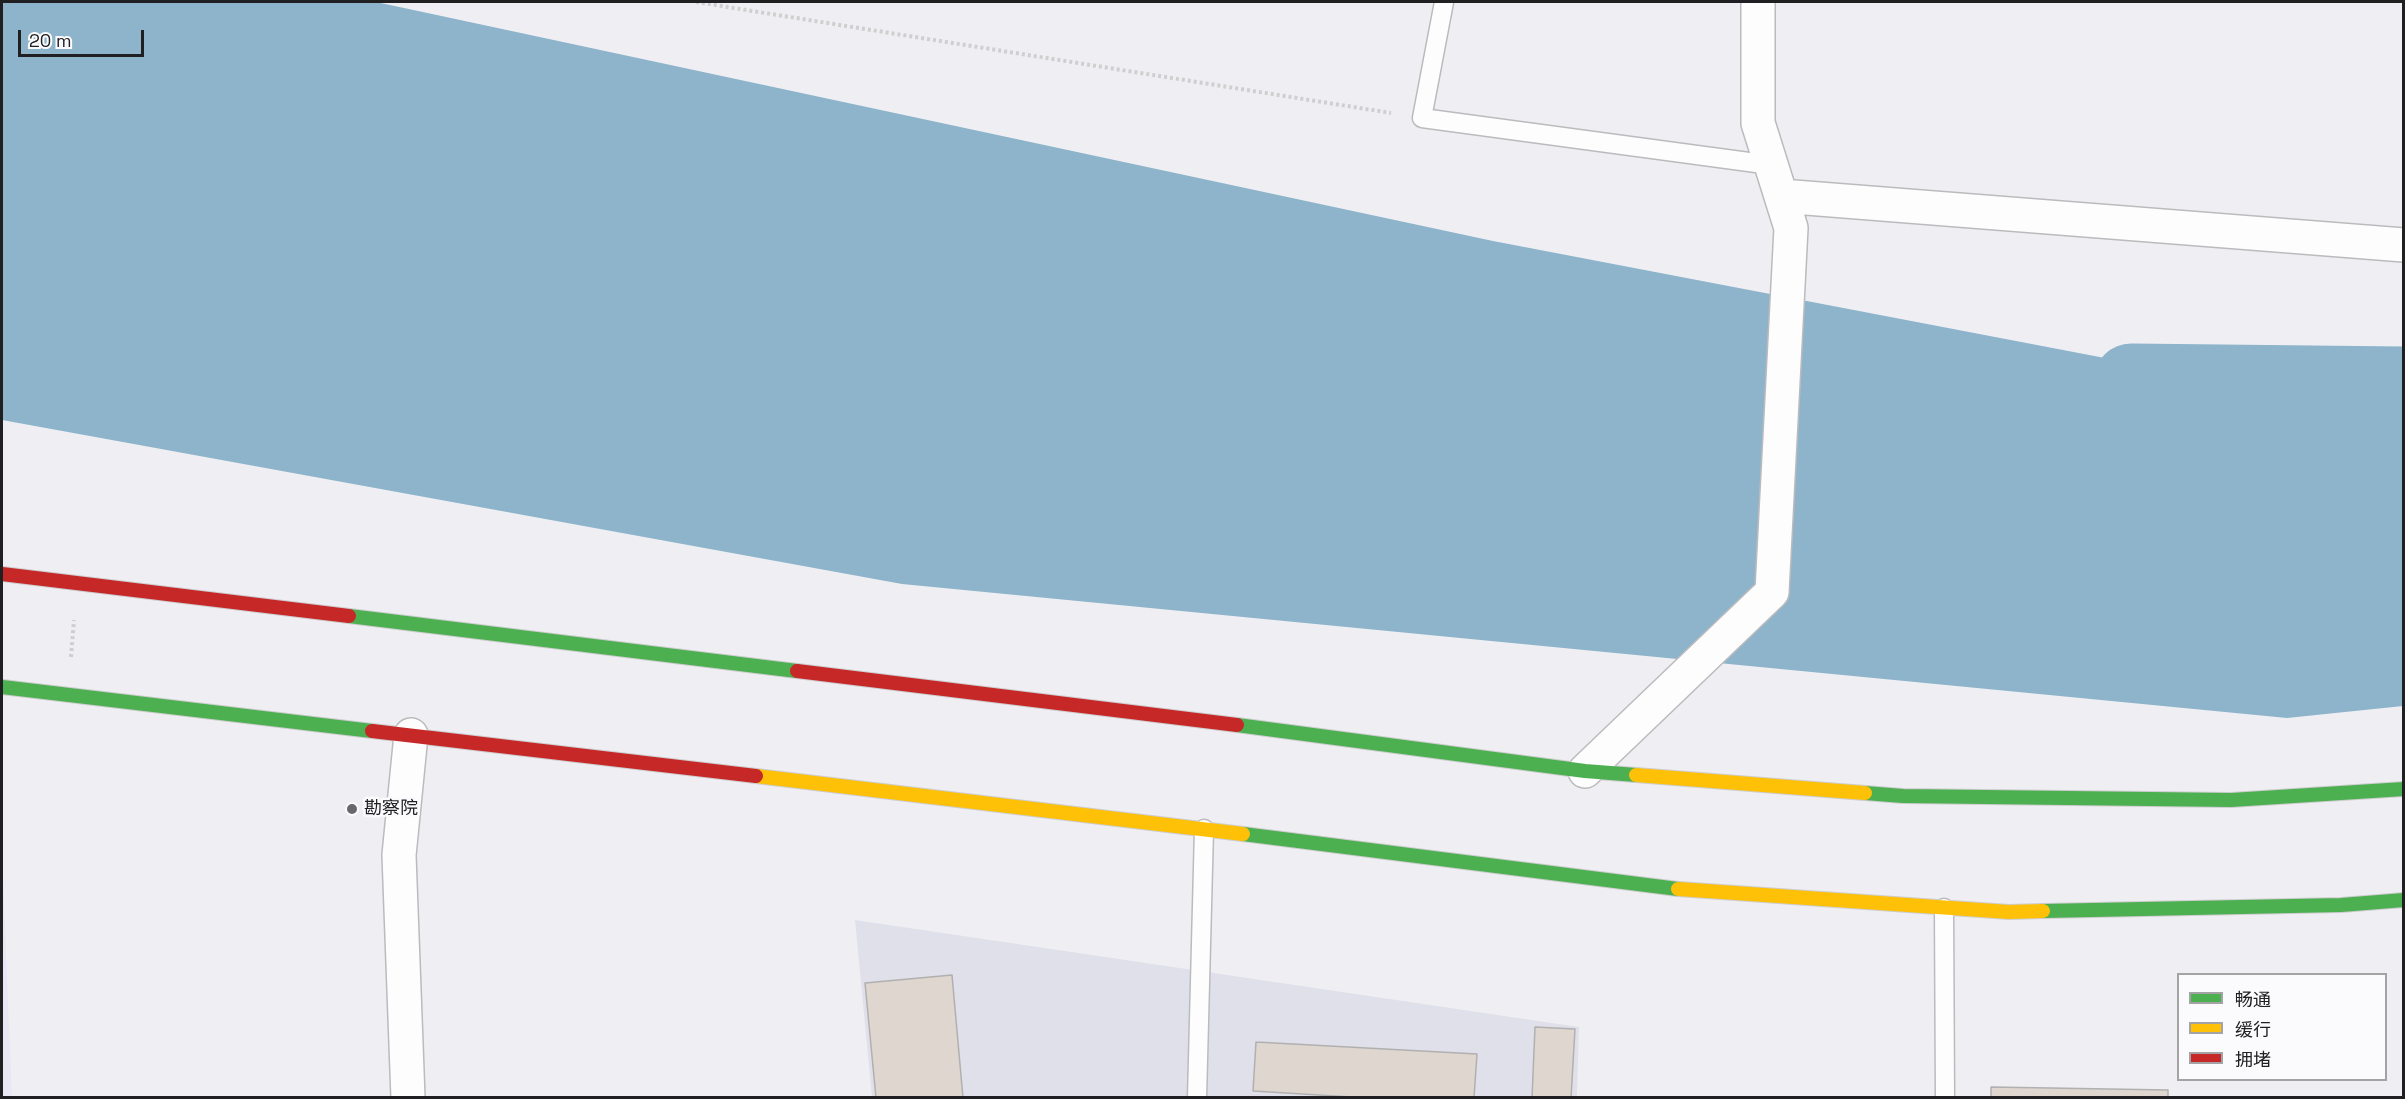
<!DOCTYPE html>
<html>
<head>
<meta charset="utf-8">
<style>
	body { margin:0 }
	#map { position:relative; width:2405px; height:1099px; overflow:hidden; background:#efeff3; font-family:"Space Grotesk","Noto Sans SC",sans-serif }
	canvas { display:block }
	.frame { position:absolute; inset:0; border:3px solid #202023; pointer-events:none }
	.legend { position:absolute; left:2177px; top:973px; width:210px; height:108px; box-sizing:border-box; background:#fbfbfe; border:2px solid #a3a3a6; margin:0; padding:8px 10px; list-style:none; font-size:18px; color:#202023 }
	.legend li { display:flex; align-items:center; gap:12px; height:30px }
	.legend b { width:30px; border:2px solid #a3a3a6 }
	.scale { position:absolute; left:18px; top:30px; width:126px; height:27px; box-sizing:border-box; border:3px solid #202023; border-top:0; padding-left:8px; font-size:18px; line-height:21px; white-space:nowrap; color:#202023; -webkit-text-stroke:4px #fbfbfe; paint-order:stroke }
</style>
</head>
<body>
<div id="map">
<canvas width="2405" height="1099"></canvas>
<div class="frame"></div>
<ul class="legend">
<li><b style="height:8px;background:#4caf50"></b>畅通</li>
<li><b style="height:8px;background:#ffc107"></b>缓行</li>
<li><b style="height:8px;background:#c62828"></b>拥堵</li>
</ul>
<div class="scale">20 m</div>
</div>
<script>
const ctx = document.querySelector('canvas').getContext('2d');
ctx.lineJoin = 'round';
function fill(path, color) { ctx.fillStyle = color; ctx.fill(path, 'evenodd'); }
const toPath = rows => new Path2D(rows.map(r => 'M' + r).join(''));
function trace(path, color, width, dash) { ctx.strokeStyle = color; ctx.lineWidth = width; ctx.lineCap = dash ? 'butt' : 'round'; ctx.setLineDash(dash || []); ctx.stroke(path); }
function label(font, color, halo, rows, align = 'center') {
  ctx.font = font + ' "Space Grotesk","Noto Sans SC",sans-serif'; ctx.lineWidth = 5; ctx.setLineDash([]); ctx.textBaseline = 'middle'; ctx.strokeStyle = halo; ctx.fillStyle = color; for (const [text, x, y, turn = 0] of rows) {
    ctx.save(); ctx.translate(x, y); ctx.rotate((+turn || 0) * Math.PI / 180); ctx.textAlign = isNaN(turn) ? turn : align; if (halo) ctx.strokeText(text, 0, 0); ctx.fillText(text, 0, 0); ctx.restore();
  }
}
const commercial = toPath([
	[2,852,12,1097,12,1098,2,1097]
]);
const built = toPath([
	[855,920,1579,1027,1577,1097,872,1097]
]);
const water = toPath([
	[2,2,376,2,1493,241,2403,415,2403,706,2287,718,902,584,2,420]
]);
const river = toPath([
	[2131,381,2404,384]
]);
const building = toPath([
	[952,975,963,1098,876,1098,865,983,952,975],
	[1535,1027,1575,1029,1571,1098,1532,1098,1535,1027],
	[1256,1042,1477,1054,1474,1098,1368,1098,1253,1091,1256,1042],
	[1991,1087,2168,1090,2168,1098,1991,1098,1991,1087]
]);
const path = toPath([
	[696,2,1391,113],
	[71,657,74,620]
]);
const lane = toPath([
	[1444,2,1422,118,1771,165],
	[1944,908,1945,1098],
	[1197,1098,1204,829]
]);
const street = toPath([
	[1781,196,2404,245],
	[1585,771,1772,592,1791,228,1758,123,1758,2],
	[408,1098,399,855,411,735]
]);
const fast = toPath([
	[349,616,797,671],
	[2,687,372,731],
	[1237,725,1585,771,1636,775],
	[1865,793,1903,796,2231,800,2404,789],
	[1243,834,1678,889],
	[2043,911,2341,905,2404,900]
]);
const slow = toPath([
	[1636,775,1865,793],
	[756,776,1243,834],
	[1678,889,2009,912,2043,911]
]);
const jam = toPath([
	[2,574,349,616],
	[797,671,1237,725],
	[372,731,756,776]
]);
const markers = [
	[352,809,6,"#68686c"]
];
const poiNames = [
	["勘察院",364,809]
];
fill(commercial, '#eae7f5');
fill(built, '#dfe0ea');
fill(water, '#8db4cb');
trace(river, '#8db4cb', 75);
fill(building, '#ded6cf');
trace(building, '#b1b0b0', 1.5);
trace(lane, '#bbbbbe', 21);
trace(street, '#bbbbbe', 36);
trace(fast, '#cdcdcf', 16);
trace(slow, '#cdcdcf', 16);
trace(jam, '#cdcdcf', 16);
trace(path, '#cfcfd0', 4, [3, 3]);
trace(lane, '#fdfdfd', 18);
trace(street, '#fdfdfd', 33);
trace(fast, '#4caf50', 14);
trace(slow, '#ffc107', 14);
trace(jam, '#c62828', 14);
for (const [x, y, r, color] of markers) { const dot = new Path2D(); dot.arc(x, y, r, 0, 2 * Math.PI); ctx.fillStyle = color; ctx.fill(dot); trace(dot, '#fbfbfe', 2); }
label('18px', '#202023', '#fbfbfe', poiNames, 'left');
</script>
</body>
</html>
